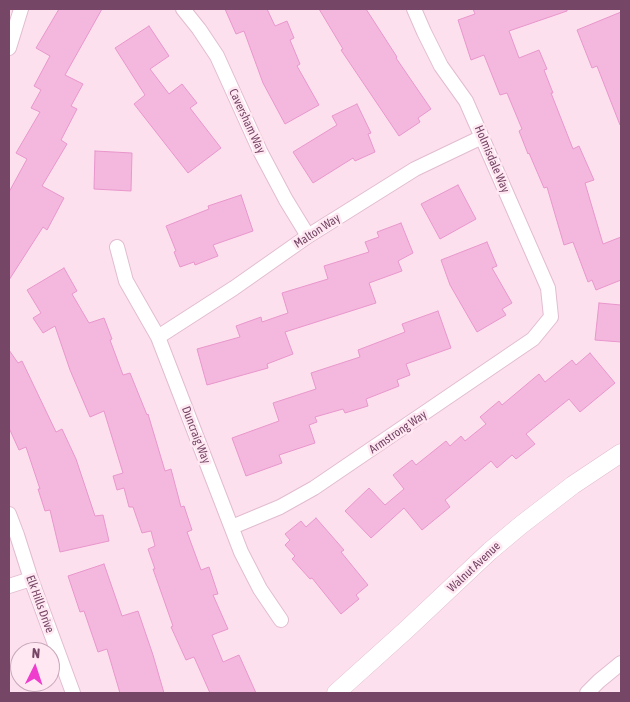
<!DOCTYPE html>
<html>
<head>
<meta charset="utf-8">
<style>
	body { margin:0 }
	#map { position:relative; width:630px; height:702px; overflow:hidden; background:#fde0ed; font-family:"Asap Condensed",sans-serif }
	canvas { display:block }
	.frame { position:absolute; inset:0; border:10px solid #764666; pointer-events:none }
	.north { position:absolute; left:10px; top:642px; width:50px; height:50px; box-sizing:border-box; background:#ffe8f2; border:1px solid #c8a7ba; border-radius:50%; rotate:4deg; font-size:14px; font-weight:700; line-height:20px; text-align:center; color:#764666 }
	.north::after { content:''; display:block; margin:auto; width:18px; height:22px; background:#ef3ece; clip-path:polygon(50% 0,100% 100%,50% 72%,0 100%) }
</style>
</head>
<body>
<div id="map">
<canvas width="630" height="702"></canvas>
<div class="frame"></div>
<div class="north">N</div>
</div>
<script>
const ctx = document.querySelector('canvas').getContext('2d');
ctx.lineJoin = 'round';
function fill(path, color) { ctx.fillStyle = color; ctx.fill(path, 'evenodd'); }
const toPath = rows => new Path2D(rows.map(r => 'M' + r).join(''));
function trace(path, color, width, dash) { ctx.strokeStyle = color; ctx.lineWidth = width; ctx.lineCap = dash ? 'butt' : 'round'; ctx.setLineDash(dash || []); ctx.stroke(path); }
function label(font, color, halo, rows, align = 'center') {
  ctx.font = font + ' "Asap Condensed",sans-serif'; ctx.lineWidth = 5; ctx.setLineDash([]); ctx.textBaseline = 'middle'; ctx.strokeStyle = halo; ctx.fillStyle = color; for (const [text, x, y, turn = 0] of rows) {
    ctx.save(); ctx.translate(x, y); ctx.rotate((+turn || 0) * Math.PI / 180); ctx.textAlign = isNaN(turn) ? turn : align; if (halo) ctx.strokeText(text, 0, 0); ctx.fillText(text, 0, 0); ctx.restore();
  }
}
const building = toPath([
	[59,9,102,9,65,75,83,84,71,106,77,109,61,140,67,144,42,186,64,198,47,230,43,227,9,280,9,192,27,159,16,153,40,112,31,108,41,90,34,86,50,56,36,48,59,9],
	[225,9,267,9,275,26,287,21,294,38,290,40,300,64,297,66,319,105,285,124,263,83,244,31,236,34,225,9],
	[319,9,366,9,397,57,396,58,431,109,418,118,420,122,399,136,341,50,343,49,319,9],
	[473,9,567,9,567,11,509,31,519,58,539,50,547,69,544,70,553,93,551,93,573,149,579,146,594,180,585,183,603,244,621,237,621,280,596,290,592,280,588,282,573,242,564,245,547,187,544,188,529,153,528,154,519,131,522,129,507,93,500,95,484,55,471,60,458,20,475,14,473,9],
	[621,12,621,125,620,125,597,66,592,68,577,30,621,12],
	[149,26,169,56,150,69,169,94,182,84,197,103,190,108,221,148,188,173,134,104,145,95,115,48,149,26],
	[357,104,371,133,368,134,375,152,355,161,353,158,313,183,293,152,337,125,332,116,357,104],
	[95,151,132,153,131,191,94,189,95,151],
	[458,185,476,219,440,239,421,204,458,185],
	[241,195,253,231,213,245,218,256,195,265,194,262,180,267,174,252,176,251,166,226,209,209,208,206,241,195],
	[401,223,413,253,398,261,402,271,369,283,376,303,285,332,293,354,267,364,268,368,207,385,197,349,240,337,236,326,261,317,262,322,288,313,282,293,328,279,324,266,369,252,365,242,379,237,377,232,401,223],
	[487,242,497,266,492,268,512,303,502,309,506,315,477,332,450,285,441,260,487,242],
	[64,268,77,291,72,294,89,323,104,318,112,339,110,340,123,375,130,373,147,415,148,414,165,471,171,469,181,507,184,506,192,530,187,532,201,570,209,567,218,594,213,595,228,629,212,635,223,662,239,655,256,693,210,693,194,657,186,660,171,627,173,626,153,569,155,569,148,549,155,546,151,531,142,533,133,507,129,507,124,488,117,490,113,476,123,473,104,411,90,417,70,370,55,326,43,333,33,318,41,313,27,290,64,268],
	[599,303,621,305,621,342,595,340,599,303],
	[438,311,451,348,406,364,410,375,397,380,399,386,366,399,368,406,345,413,343,409,315,417,317,422,309,425,315,443,279,455,282,463,246,476,232,438,279,421,273,403,316,389,311,373,360,357,358,350,405,332,402,324,438,311],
	[9,350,18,363,22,361,56,432,62,429,76,459,95,516,103,515,109,541,60,552,50,510,45,511,38,489,40,489,26,447,19,450,9,428,9,350],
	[590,353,615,383,580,412,569,399,526,434,535,444,516,459,512,455,497,468,491,461,445,500,450,507,422,530,404,508,371,538,345,511,369,488,385,505,404,489,393,475,412,460,416,465,446,441,450,446,461,436,465,441,486,424,480,417,499,401,502,405,539,374,545,382,572,360,576,365,590,353],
	[316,518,344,550,341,552,368,585,356,595,359,599,341,614,312,578,310,579,292,559,295,556,285,545,290,540,285,534,301,521,306,527,316,518],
	[104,564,122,616,138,611,153,655,164,693,120,693,107,649,98,652,84,611,80,612,68,576,104,564]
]);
const minor = toPath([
	[183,9,199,29,217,56,260,151,286,200,308,236],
	[9,48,21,9],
	[117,247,126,281,158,337,241,552,260,589,281,620],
	[158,337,234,288,308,236,415,169,482,137],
	[9,514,17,535,31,579,73,693],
	[232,527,280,507,314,488,533,339,551,317,548,288,466,101,441,66,424,32,414,9],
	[9,586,31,579],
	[587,693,599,681,621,663]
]);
const tertiary = toPath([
	[336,693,406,630,490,551,521,525,573,485,621,453]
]);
const streetNames = [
	["Caversham Way",247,121,65],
	["Holmisdale Way",492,159,67],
	["Malton Way",317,231,-33],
	["Armstrong Way",398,432,-34],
	["Duncraig Way",196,435,69],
	["Walnut Avenue",474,567,-43],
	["Elk Hills Drive",40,604,70]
];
fill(building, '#f4b7de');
trace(building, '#e896cc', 1);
trace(minor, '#e2bcd1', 16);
trace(tertiary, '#e2bcd1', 19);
trace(minor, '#fff', 14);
trace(tertiary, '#fff', 18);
label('12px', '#764666', '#ffe8f2', streetNames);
</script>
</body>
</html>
